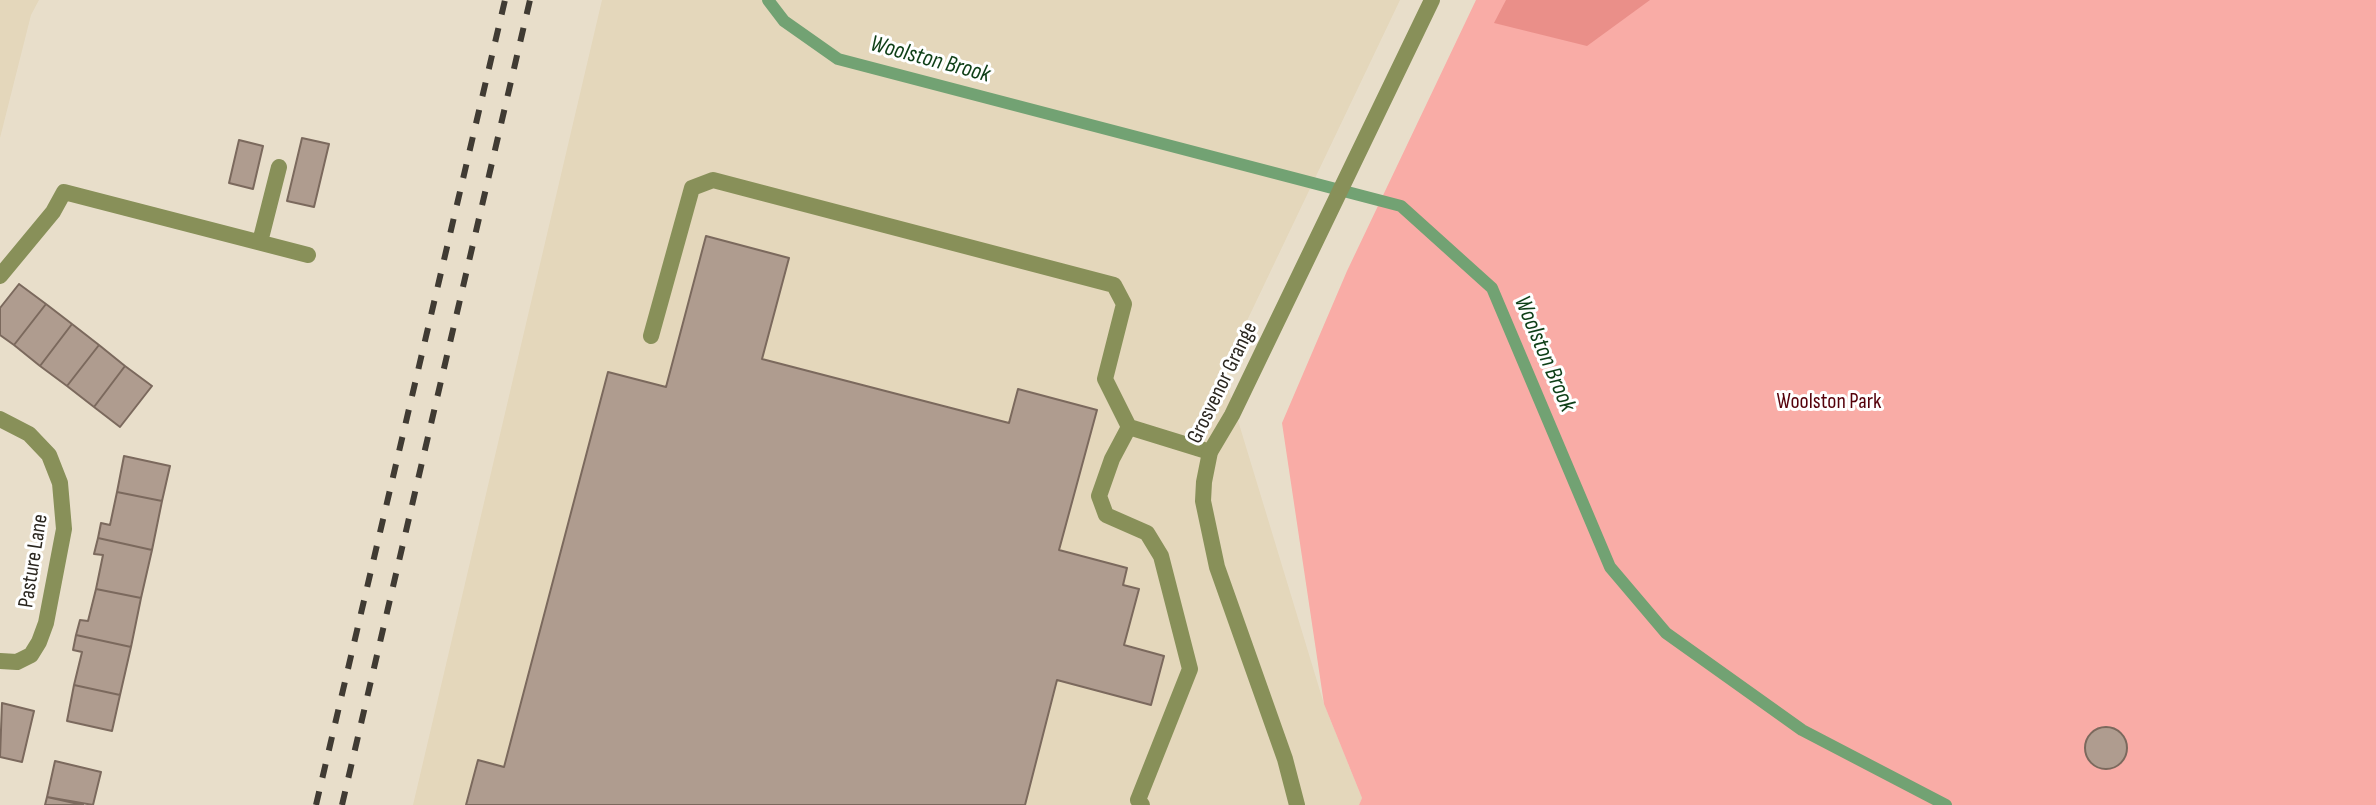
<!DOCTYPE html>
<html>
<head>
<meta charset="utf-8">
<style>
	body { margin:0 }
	canvas { display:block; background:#e8deca }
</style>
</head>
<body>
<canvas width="2376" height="805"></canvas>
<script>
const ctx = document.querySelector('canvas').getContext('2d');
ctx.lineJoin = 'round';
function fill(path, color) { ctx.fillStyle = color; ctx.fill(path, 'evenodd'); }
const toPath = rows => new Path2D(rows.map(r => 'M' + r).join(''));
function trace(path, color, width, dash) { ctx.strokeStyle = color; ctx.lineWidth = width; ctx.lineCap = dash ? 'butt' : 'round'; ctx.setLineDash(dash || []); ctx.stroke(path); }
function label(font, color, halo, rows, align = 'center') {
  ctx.font = font + ' "Sofia Sans Condensed",sans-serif'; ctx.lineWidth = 6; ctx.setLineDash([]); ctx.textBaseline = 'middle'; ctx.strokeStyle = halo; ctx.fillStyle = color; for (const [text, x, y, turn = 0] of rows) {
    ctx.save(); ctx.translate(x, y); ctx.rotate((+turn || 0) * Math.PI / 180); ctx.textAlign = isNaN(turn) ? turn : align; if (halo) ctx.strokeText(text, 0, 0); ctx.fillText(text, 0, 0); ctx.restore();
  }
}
const built = toPath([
	[0,0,39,0,31,15,0,138],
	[602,0,1400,0,1223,371,1324,704,1362,798,1359,805,413,805]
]);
const green = toPath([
	[1476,0,2376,0,2376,805,1359,805,1362,798,1324,704,1282,423,1347,271]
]);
const forest = toPath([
	[1506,0,1650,0,1587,46,1494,23]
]);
const stream = toPath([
	[768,0,784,21,838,59,1401,206,1492,288,1610,567,1666,633,1802,730,1946,805]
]);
const building = toPath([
	[302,138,329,144,314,207,287,201,302,138],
	[239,140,263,146,253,189,229,183,239,140],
	[706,236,789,258,762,359,1009,423,1018,389,1097,410,1059,550,1127,568,1123,585,1139,589,1124,645,1164,656,1151,705,1057,680,1025,805,466,805,478,760,504,767,608,372,666,387,706,236],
	[19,284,46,304,14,345,0,335,0,308,19,284],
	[46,304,72,324,40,366,14,345,46,304],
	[72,324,99,345,67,386,40,366,72,324],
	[99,345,125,366,94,407,67,386,99,345],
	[125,366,152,386,120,427,94,407,125,366],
	[124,456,170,466,162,501,117,492,124,456],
	[117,492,162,501,152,550,98,538,101,523,110,525,117,492],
	[98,538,152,550,141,598,96,589,103,555,94,554,98,538],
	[96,589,141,598,131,647,76,635,80,620,88,621,96,589],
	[76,635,131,647,120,695,74,685,82,652,73,650,76,635],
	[74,685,120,695,112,731,67,721,74,685],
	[2,703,34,711,22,762,0,757,2,703],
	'2085 748a21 21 0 1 1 42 0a21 21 0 1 1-42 0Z',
	[55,761,101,772,93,805,47,797,55,761],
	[47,797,83,805,45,805,47,797]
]);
const service = toPath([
	[260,242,279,167],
	[0,276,53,212,64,192,308,255],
	[651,336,692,188,713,180,1114,285,1124,304,1105,379,1129,427,1210,452],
	[1129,427,1112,459,1099,496,1106,515,1147,533,1161,556,1190,669,1138,800,1142,805]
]);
const minor = toPath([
	[0,419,29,434,49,455,60,483,64,529,46,623,39,642,31,655,17,662,0,661],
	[1297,805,1285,759,1217,567,1203,501,1204,482,1210,452,1232,415,1432,0]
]);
const rail = toPath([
	[316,805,505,0],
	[342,805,530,0]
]);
const streetNames = [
	["Grosvenor Grange",1223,383,-64],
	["Pasture Lane",34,561,-81]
];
const parkNames = [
	["Woolston Park",1829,402]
];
const waterNames = [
	["Woolston Brook",930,60,15],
	["Woolston Brook",1544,354,67]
];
fill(built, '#e4d7bb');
fill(green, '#f9aca6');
fill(forest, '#ea8f89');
trace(stream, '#72a273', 12);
fill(building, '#af9c8f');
trace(building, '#7b695d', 2);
trace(service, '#889059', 16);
trace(minor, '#889059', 16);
trace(rail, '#403b33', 6, [14, 14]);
label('22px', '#2b2720', '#fff', streetNames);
label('22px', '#55010a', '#fff', parkNames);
label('italic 24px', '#0e3f17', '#fff', waterNames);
</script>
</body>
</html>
